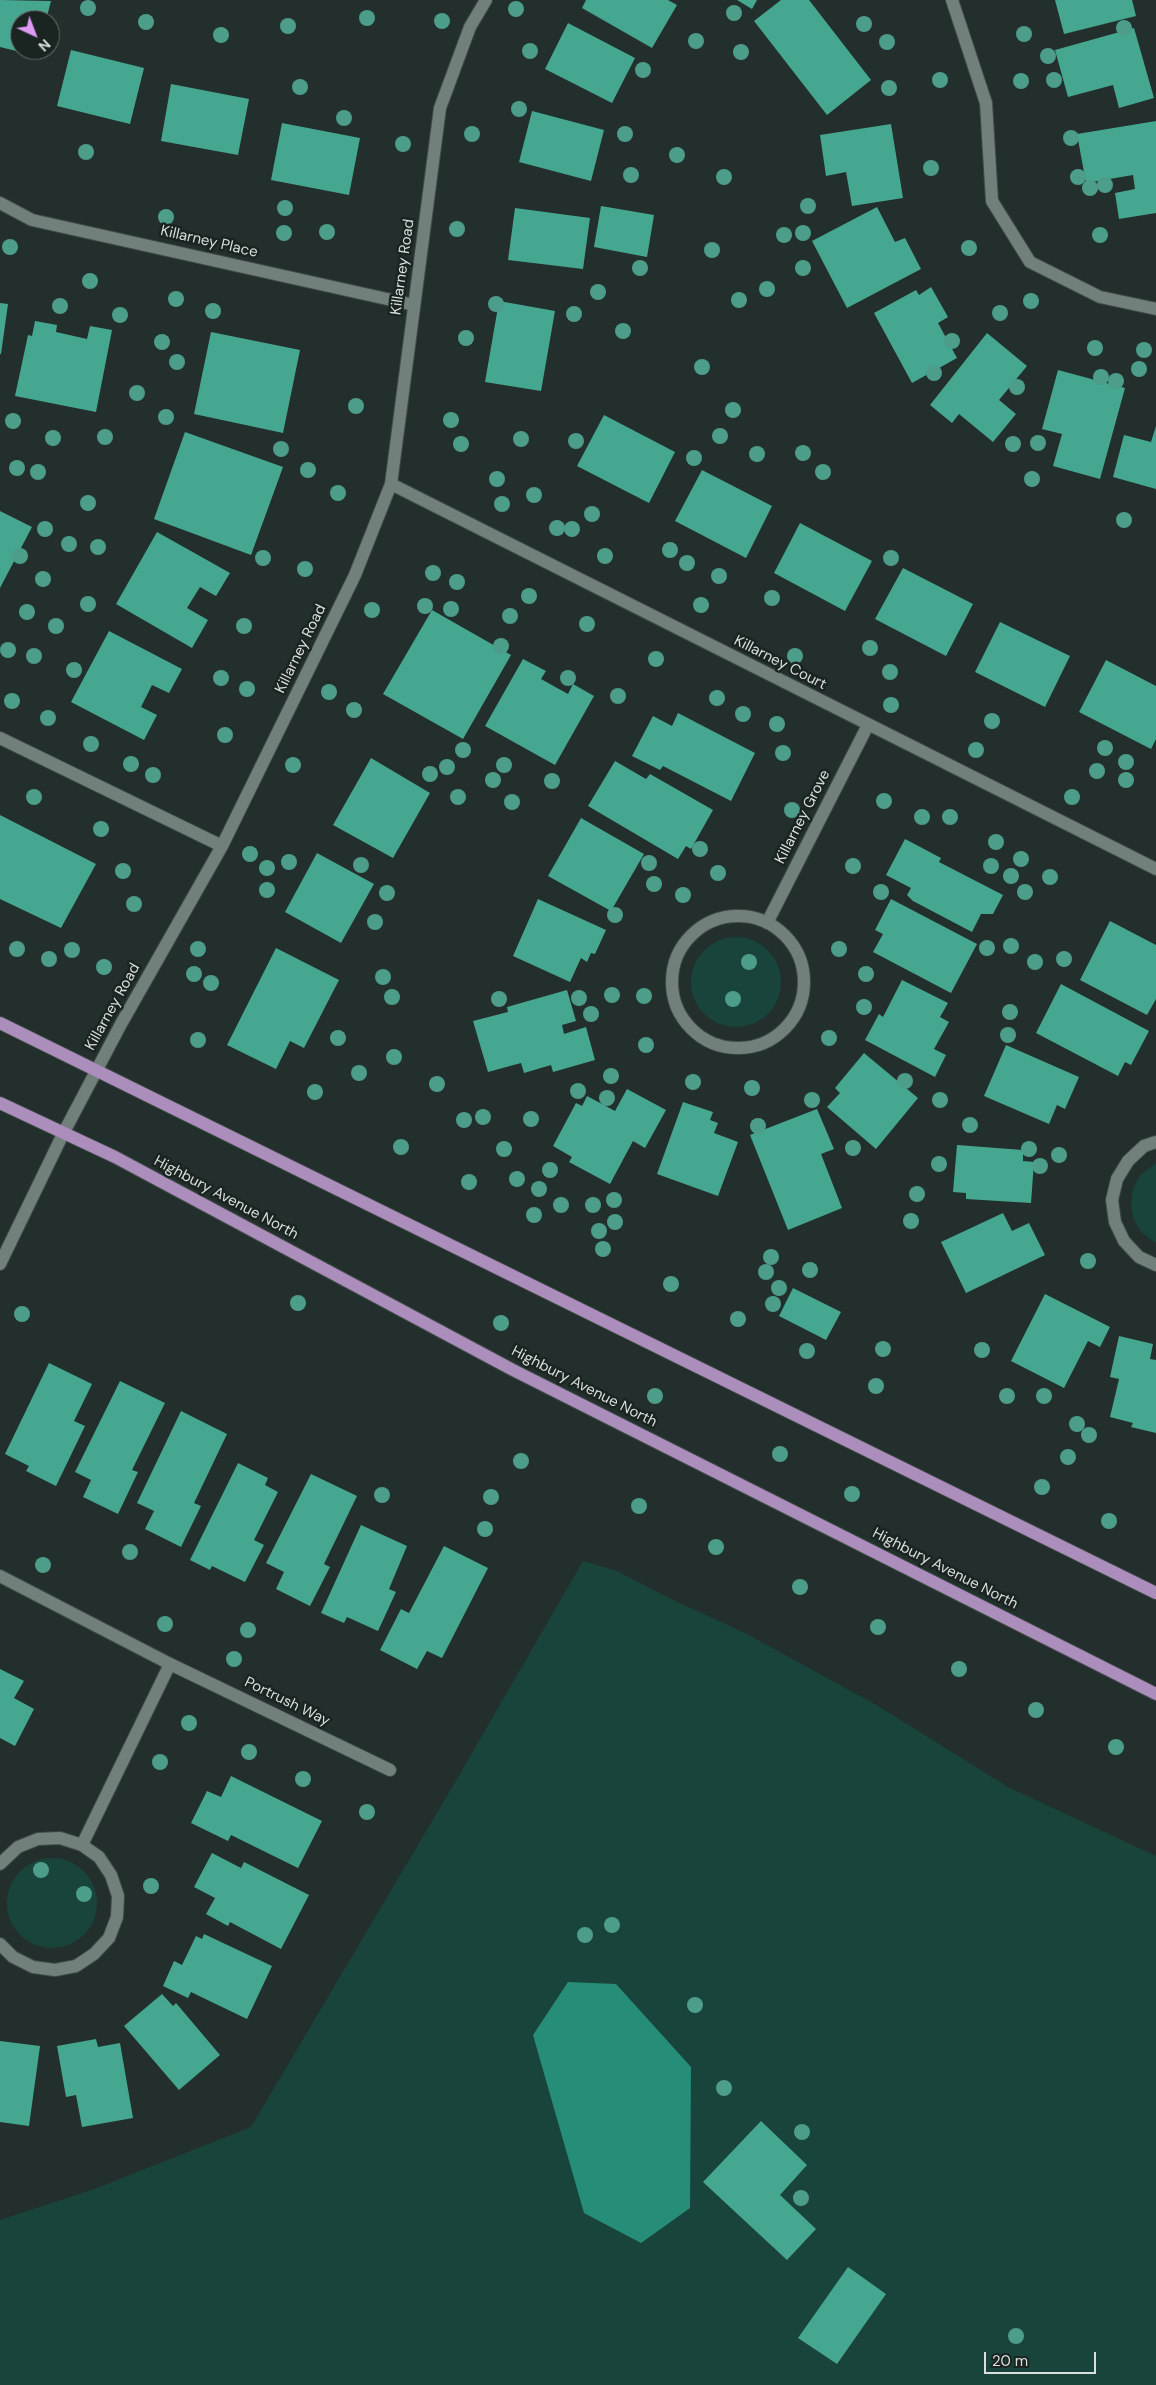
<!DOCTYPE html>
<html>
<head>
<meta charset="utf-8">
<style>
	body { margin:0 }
	#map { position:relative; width:1156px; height:2385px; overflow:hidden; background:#232f2c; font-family:"DM Sans",sans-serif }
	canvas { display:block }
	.north { position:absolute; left:10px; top:10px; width:50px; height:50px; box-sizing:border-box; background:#1a2522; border:1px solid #666f6d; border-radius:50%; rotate:137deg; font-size:14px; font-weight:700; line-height:20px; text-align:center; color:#d8dfdd }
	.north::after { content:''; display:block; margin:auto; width:18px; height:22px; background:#dd99f3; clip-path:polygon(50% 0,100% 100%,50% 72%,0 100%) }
	.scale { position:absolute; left:984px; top:2352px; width:112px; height:22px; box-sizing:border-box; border:2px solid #d8dfdd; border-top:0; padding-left:6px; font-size:15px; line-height:18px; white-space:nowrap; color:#d8dfdd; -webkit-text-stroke:4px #1a2522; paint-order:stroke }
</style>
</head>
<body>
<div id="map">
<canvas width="1156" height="2385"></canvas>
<div class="north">N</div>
<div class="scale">20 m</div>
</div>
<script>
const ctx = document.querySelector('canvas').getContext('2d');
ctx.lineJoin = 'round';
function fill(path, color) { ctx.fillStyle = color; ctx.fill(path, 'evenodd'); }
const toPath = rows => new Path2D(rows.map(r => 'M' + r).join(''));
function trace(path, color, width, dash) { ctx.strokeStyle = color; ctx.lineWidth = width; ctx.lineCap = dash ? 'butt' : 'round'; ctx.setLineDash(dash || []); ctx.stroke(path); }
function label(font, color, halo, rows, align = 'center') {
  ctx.font = font + ' "DM Sans",sans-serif'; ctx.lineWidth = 5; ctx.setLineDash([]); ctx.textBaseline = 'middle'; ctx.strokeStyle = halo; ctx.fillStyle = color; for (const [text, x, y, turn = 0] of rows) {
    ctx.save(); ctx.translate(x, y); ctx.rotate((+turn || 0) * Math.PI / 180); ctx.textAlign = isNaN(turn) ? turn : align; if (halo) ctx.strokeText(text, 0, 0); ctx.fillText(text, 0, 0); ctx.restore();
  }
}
const green = toPath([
	'691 982a45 45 0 1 1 90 0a45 45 0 1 1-90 0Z',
	[1156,1163,1156,1243,1142,1233,1134,1220,1131,1205,1133,1190,1139,1176],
	[583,1561,617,1571,667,1597,747,1634,878,1706,1008,1787,1156,1856,1156,2385,0,2385,0,2220,97,2188,251,2127,457,1779],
	'7 1903a45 45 0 1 1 90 0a45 45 0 1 1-90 0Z'
]);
const water = toPath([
	[568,1982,616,1984,691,2067,690,2208,641,2243,584,2213,533,2035]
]);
const building = toPath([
	[0,0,51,1,46,20,20,20,20,50,38,50,37,56,0,47],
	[586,0,668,0,677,5,652,48,582,8],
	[737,0,757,0,752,9],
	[781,0,809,0,871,80,827,115,754,21],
	[1055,0,1132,0,1136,16,1064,34],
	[568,23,635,58,612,103,545,69],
	[1134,28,1154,98,1119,108,1113,85,1068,97,1055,50],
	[71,50,144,68,130,124,57,106],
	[171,84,249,99,238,155,161,141],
	[532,111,604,130,591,181,519,162],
	[1156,121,1156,213,1119,219,1115,193,1135,189,1133,175,1086,183,1077,134],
	[282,123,360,138,349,195,271,180],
	[891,124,903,198,852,206,846,172,826,176,820,135],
	[601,206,654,215,647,257,594,247],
	[877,207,895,242,905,238,921,269,847,308,812,241],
	[515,208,590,218,583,269,508,260],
	[931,287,948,317,938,323,957,358,912,383,874,313,916,290,919,295],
	[499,301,555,311,541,391,485,382],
	[0,303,8,304,1,354,0,354],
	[35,321,57,325,56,332,87,339,90,326,112,330,96,412,15,396,28,335,32,336],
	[211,332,300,350,283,433,194,414],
	[987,333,1027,366,999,400,1016,414,993,442,959,414,952,423,930,405],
	[1058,370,1125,388,1100,479,1053,466,1062,434,1042,429],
	[604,415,675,452,649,503,577,466],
	[1156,426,1156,489,1113,477,1124,435,1151,442],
	[185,432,283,467,251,555,154,519],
	[702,470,772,506,746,558,675,521],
	[0,511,32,527,0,588],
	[800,523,872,561,845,611,774,573],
	[157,532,230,573,216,596,200,587,187,608,208,620,192,648,116,604],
	[903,568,973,604,946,656,875,619],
	[432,610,511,655,463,739,383,694],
	[1000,622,1070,656,1045,707,975,672],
	[109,631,182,669,169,693,152,685,141,707,157,715,144,740,71,702],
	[523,659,546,671,541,679,568,694,573,684,594,696,555,765,485,726],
	[1106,660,1156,686,1156,739,1151,749,1079,712],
	[678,713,755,753,731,801,663,766,660,770,632,756,653,716,672,726],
	[371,758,430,793,393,858,333,825],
	[615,761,646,779,650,774,713,810,691,849,686,846,678,859,588,806],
	[0,815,96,864,61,928,0,899],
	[581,818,644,854,611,911,548,876],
	[905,839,941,858,939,862,1003,895,993,914,981,914,972,932,913,901,907,895,911,888,886,875],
	[317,853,374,884,341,943,285,912],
	[538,899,606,930,595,954,591,953,587,962,581,958,570,982,513,956],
	[891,899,977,944,951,993,873,952,883,934,875,930],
	[1110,921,1156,945,1156,999,1147,1015,1080,980],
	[276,948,339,980,304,1048,290,1041,276,1069,227,1045],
	[902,980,948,1003,940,1017,949,1022,934,1049,946,1055,935,1077,865,1040,879,1014,883,1017],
	[1061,984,1149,1031,1131,1065,1125,1062,1118,1076,1036,1033],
	[567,990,576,1021,562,1025,564,1034,586,1027,595,1060,553,1072,551,1065,524,1073,521,1063,488,1072,473,1021,508,1012,507,1007],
	[1006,1045,1079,1077,1065,1109,1057,1105,1049,1124,984,1096],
	[864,1053,918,1098,876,1149,827,1107,840,1093,835,1088],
	[627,1089,666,1110,645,1148,633,1141,610,1184,569,1162,572,1157,553,1146,576,1103,582,1106,587,1096,615,1111],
	[683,1102,713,1112,710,1120,718,1123,714,1133,738,1142,718,1196,657,1174],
	[817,1109,834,1149,821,1154,842,1208,788,1230,750,1135],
	[957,1145,1023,1150,1023,1161,1034,1162,1031,1203,966,1199,966,1193,953,1192],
	[1003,1213,1012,1231,1029,1223,1045,1255,966,1293,941,1242],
	[793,1288,841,1312,826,1340,779,1316],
	[1045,1294,1110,1327,1100,1347,1088,1341,1064,1388,1011,1361],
	[1119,1336,1153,1344,1150,1359,1156,1360,1156,1433,1131,1427,1133,1423,1110,1417,1119,1379,1110,1377],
	[49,1363,92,1384,74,1421,85,1426,56,1486,26,1471,29,1466,5,1454],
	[120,1381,165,1403,132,1470,138,1472,118,1514,83,1497,91,1480,75,1472],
	[181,1411,227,1434,194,1503,201,1506,181,1547,145,1529,154,1511,137,1503],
	[238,1463,268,1478,265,1485,278,1492,254,1540,264,1545,245,1582,212,1566,210,1570,190,1560],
	[311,1474,357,1496,324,1564,330,1567,310,1606,276,1589,284,1572,266,1563],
	[361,1525,407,1546,389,1589,396,1592,378,1631,347,1617,344,1623,321,1613],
	[444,1546,488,1568,442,1658,427,1651,417,1669,380,1650,401,1609,409,1613],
	[0,1669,24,1681,14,1698,34,1709,15,1746,0,1738],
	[231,1776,322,1821,298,1868,231,1835,228,1841,191,1823,207,1791,221,1797],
	[212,1853,241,1868,244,1862,309,1895,281,1949,230,1922,228,1926,206,1914,215,1898,194,1887],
	[204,1934,272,1966,247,2019,191,1992,188,1998,163,1986,174,1961,182,1965,196,1936,202,1939],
	[162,1994,173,2006,176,2003,220,2055,179,2090,124,2026],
	[96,2039,98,2047,120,2043,133,2118,82,2127,76,2095,66,2097,57,2046],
	[0,2041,40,2046,29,2126,0,2122],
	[761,2121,807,2165,780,2195,816,2229,787,2260,703,2182],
	[848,2267,886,2294,837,2364,798,2338]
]);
const minor = toPath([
	[952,0,986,103,992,201,1030,262,1100,297,1156,309],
	[0,203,32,220,414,305],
	[391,484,1156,869],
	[0,738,222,846],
	'672 982a66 66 0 1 1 132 0a66 66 0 1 1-132 0Z',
	[767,923,868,725],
	[1156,1142,1144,1146,1128,1161,1117,1179,1112,1200,1115,1222,1124,1241,1139,1257,1156,1265],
	[0,1264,63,1134,121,1024,222,846,355,575,391,484,440,108,470,27,486,0],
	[0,1576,170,1664,390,1770],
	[82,1845,170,1664],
	[0,1864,18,1847,38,1839,60,1838,82,1845,99,1857,111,1875,118,1896,117,1917,109,1938,94,1954,76,1966,55,1970,33,1967,13,1957,0,1944]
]);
const major = toPath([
	[0,1023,1156,1593],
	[0,1103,115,1157,513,1370,1156,1694]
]);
const trees = [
	[88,8],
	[516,9],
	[734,13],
	[367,18],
	[442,21],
	[146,22],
	[864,24],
	[288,26],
	[1124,28],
	[1024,34],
	[221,35],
	[696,41],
	[887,42],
	[530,51],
	[741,52],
	[1048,56],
	[643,70],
	[940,80],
	[1054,80],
	[1021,81],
	[300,87],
	[889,88],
	[519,109],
	[344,118],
	[472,134],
	[625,134],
	[1071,138],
	[403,144],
	[86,152],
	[677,155],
	[931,168],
	[631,175],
	[724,177],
	[1078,177],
	[1105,185],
	[1090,188],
	[808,206],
	[285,208],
	[166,217],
	[457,229],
	[327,232],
	[284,233],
	[803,233],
	[784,235],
	[1100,235],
	[10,247],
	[969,248],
	[712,250],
	[640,268],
	[803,268],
	[90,281],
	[767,289],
	[598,292],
	[176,299],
	[739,300],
	[1031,301],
	[496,304],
	[60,306],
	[213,311],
	[1000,313],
	[574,314],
	[120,315],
	[623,331],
	[466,338],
	[952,341],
	[162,342],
	[1095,348],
	[1144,350],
	[177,362],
	[702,367],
	[1139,369],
	[934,373],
	[1101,377],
	[1116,381],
	[1017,387],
	[137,393],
	[356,406],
	[733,410],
	[166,417],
	[451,420],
	[13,421],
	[720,436],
	[105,437],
	[53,438],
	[521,439],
	[576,441],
	[1038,443],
	[461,444],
	[1013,444],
	[281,449],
	[803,453],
	[757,454],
	[694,458],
	[17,468],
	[308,470],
	[38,472],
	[823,472],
	[497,479],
	[1032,479],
	[338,493],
	[534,495],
	[88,503],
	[502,504],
	[592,514],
	[1124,520],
	[557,528],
	[45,529],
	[572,529],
	[69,544],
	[98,547],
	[670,550],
	[20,556],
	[605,556],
	[263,558],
	[891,558],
	[687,563],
	[305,569],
	[433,573],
	[719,576],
	[43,579],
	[457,582],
	[529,596],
	[772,598],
	[88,604],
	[701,605],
	[425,606],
	[451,609],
	[372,610],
	[27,612],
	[510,616],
	[587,624],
	[56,626],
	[244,626],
	[501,646],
	[870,648],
	[8,650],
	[34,656],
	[795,656],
	[656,659],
	[74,670],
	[890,672],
	[221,678],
	[568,678],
	[247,689],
	[329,692],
	[618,696],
	[717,698],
	[12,701],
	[891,705],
	[354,710],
	[743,714],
	[48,718],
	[992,721],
	[777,724],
	[225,735],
	[91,744],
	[1105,748],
	[463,750],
	[976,750],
	[783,753],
	[1126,762],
	[131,764],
	[293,765],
	[504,765],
	[447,767],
	[1097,771],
	[430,774],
	[153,775],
	[493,780],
	[1126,780],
	[552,781],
	[34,797],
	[458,797],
	[1072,797],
	[884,801],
	[512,802],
	[792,810],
	[922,817],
	[950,817],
	[101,829],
	[996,842],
	[700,849],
	[250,854],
	[1021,859],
	[289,862],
	[649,863],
	[361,865],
	[853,866],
	[991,866],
	[267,868],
	[123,871],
	[718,873],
	[1011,876],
	[1050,877],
	[654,884],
	[267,890],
	[881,892],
	[1025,892],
	[387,893],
	[683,895],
	[134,904],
	[615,915],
	[375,922],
	[1011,946],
	[987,948],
	[17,949],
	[198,949],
	[839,949],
	[72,950],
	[49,959],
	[1064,959],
	[749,962],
	[1035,962],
	[104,967],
	[194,974],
	[866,974],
	[383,977],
	[211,983],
	[612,995],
	[644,996],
	[392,997],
	[579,998],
	[499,999],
	[733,999],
	[864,1007],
	[1010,1012],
	[591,1014],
	[1008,1035],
	[338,1038],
	[829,1038],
	[198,1040],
	[646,1045],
	[394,1057],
	[359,1073],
	[611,1076],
	[905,1081],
	[693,1082],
	[437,1084],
	[752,1088],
	[578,1091],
	[315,1092],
	[607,1098],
	[812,1100],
	[940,1100],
	[483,1117],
	[531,1119],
	[464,1120],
	[970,1125],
	[758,1126],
	[401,1147],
	[853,1148],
	[504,1149],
	[1029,1149],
	[1059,1155],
	[939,1164],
	[1040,1166],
	[550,1170],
	[517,1179],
	[469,1182],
	[539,1189],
	[917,1194],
	[614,1200],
	[561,1205],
	[593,1205],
	[534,1215],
	[911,1221],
	[615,1222],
	[599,1231],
	[603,1249],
	[771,1257],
	[1088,1261],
	[810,1270],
	[766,1272],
	[671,1284],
	[779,1288],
	[298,1303],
	[773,1304],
	[22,1314],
	[738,1319],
	[501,1323],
	[883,1349],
	[982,1350],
	[807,1351],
	[876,1386],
	[655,1396],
	[1007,1396],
	[1044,1396],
	[1077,1424],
	[1089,1435],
	[780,1454],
	[1068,1457],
	[521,1461],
	[1042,1487],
	[852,1494],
	[382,1495],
	[491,1497],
	[639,1506],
	[1109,1521],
	[485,1529],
	[716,1547],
	[130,1552],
	[43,1565],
	[800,1587],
	[165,1624],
	[878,1627],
	[248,1630],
	[234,1659],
	[959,1669],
	[1036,1710],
	[189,1723],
	[1116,1747],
	[249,1752],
	[160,1762],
	[303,1779],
	[367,1812],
	[41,1870],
	[151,1886],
	[84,1894],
	[612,1925],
	[585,1935],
	[695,2005],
	[724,2088],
	[802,2132],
	[801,2198],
	[1016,2336]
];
const streetNames = [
	["Killarney Place",209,242,13],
	["Killarney Road",403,267,-82],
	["Killarney Road",301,649,-64],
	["Killarney Court",780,663,27],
	["Killarney Grove",803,817,-63],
	["Killarney Road",113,1007,-61],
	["Highbury Avenue North",226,1198,28],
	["Highbury Avenue North",584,1387,27],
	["Highbury Avenue North",945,1569,27],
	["Portrush Way",287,1702,26]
];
fill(green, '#19443b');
fill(water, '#268d78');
fill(building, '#46a791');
trace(minor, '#414b48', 14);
trace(major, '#414b48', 14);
trace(minor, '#72807c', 12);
trace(major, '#ac8ebc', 12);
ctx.fillStyle = '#4d9d8b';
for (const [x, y] of trees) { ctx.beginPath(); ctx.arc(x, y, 8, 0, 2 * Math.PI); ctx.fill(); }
label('15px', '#d8dfdd', '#1a2522', streetNames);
</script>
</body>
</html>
